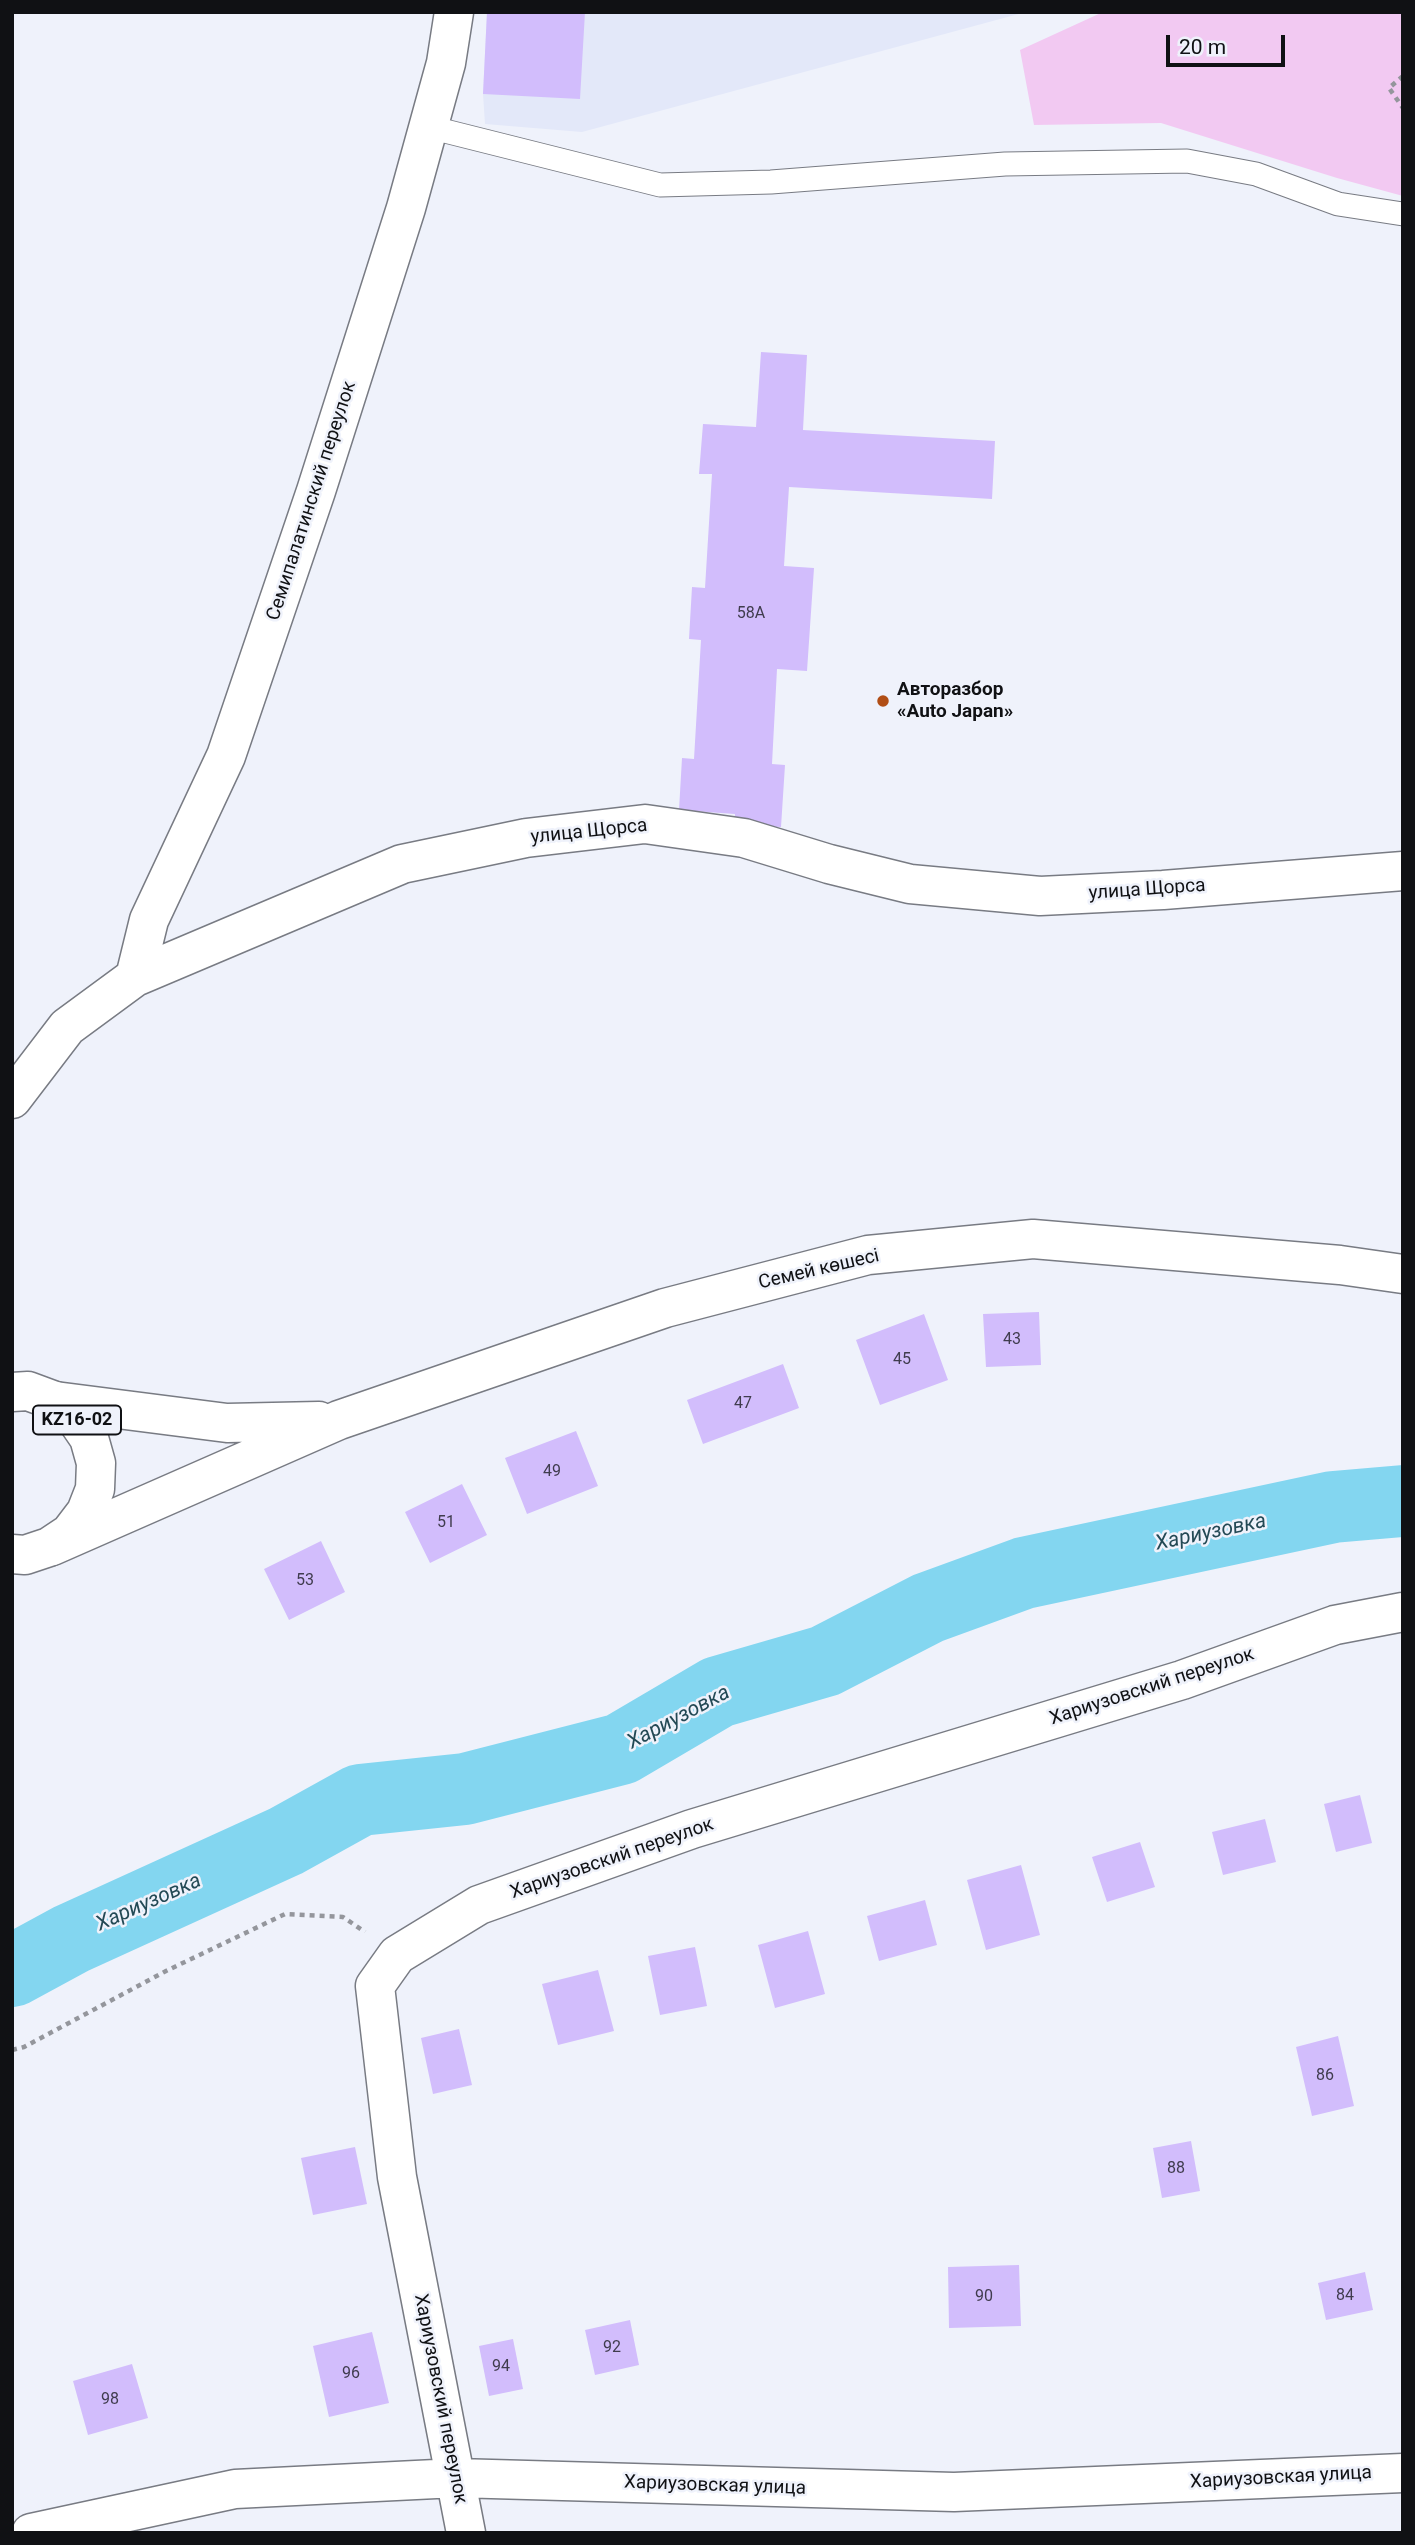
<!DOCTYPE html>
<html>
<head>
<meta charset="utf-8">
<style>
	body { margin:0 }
	#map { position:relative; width:1415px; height:2545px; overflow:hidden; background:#eff2fb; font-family:Roboto,sans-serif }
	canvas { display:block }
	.frame { position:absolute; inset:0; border:14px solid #101114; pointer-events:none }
	.scale { position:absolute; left:1166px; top:35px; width:119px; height:32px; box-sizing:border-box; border:4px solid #101114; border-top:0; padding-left:9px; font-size:21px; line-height:24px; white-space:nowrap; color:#101114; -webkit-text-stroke:5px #eff2fb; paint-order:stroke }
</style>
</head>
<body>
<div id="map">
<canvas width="1415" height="2545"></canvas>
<div class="frame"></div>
<div class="scale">20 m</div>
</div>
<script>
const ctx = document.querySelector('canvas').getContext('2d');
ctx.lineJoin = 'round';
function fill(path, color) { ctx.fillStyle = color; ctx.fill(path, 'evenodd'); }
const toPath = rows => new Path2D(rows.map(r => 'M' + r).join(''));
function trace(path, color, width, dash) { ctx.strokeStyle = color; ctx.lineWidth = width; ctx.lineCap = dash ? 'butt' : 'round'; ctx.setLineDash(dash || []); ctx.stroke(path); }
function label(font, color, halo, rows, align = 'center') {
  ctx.font = font + ' Roboto,sans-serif'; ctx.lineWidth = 5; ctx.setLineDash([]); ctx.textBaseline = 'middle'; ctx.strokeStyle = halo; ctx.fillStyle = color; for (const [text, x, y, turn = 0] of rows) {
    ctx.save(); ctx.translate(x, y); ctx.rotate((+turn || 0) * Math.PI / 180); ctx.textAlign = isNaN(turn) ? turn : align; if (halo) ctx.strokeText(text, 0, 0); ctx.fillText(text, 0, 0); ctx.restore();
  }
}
const built = toPath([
	[487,12,1026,12,582,132,485,124,483,94]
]);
const green = toPath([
	[1103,12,1403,12,1403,196,1337,178,1161,123,1034,125,1020,50]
]);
const river = toPath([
	[12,1971,71,1939,286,1841,360,1800,465,1789,621,1749,718,1692,825,1661,928,1608,1024,1573,1333,1507,1403,1501]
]);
const building = toPath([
	[487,12,585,12,580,99,483,94],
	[761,352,807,355,803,430,995,441,992,499,789,487,784,566,814,568,807,671,777,669,772,764,785,765,781,827,734,825,735,814,679,810,682,758,694,759,701,640,689,639,692,587,705,588,712,474,699,474,703,424,756,427],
	[1039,1312,1041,1365,986,1367,983,1314],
	[924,1314,948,1380,880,1405,856,1340],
	[783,1364,799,1408,703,1444,687,1400],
	[576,1431,598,1486,527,1514,505,1458],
	[462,1484,487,1535,430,1563,405,1512],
	[321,1541,345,1592,289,1620,264,1569],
	[1360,1795,1372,1843,1336,1852,1324,1804],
	[1265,1819,1276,1862,1223,1875,1212,1832],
	[1140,1842,1155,1887,1107,1902,1092,1857],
	[1021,1865,1040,1935,986,1950,967,1880],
	[925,1900,937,1945,879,1961,867,1916],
	[808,1931,825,1994,775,2008,758,1945],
	[695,1947,707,2006,660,2015,648,1956],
	[598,1970,614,2031,558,2045,542,1984],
	[459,2029,472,2085,433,2094,421,2038],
	[1338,2036,1354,2106,1312,2116,1296,2047],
	[1191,2141,1200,2191,1162,2198,1153,2148],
	[355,2147,367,2204,313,2215,301,2158],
	[1019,2265,1021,2326,949,2328,948,2267],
	[1365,2272,1373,2310,1326,2320,1318,2283],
	[630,2320,639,2365,595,2375,585,2330],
	[372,2332,389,2403,329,2417,313,2346],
	[513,2339,523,2389,489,2396,479,2346],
	[132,2364,148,2418,88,2435,73,2381]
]);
const path = toPath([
	[1403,76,1389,88,1403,108],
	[12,2050,24,2047,166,1971,285,1914,343,1917,365,1932]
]);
const lane = toPath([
	[429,127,660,185,771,182,1005,164,1187,161,1256,174,1338,204,1403,214]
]);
const street = toPath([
	[135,977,149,920,226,756,316,491,406,208,446,63,454,12],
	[12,1099,67,1027,135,977,402,864,526,838,645,824,744,838,829,864,910,884,1040,896,1163,890,1403,871],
	[55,1401,227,1423,319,1421],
	[52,1546,339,1420,665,1308,868,1255,1033,1239,1340,1265,1403,1274],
	[31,2533,235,2489,456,2478,954,2492,1403,2473],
	[466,2533,397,2177,375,1986,397,1955,479,1905,692,1829,1182,1680,1335,1625,1403,1612]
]);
const primary = toPath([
	[12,1392,28,1391,55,1401,74,1416,89,1438,96,1463,95,1489,86,1512,70,1533,49,1547,25,1555,12,1554]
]);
const markers = [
	[883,701,7,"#b14e15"]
];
const numberNames = [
	["58А",751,614],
	["43",1012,1340],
	["45",902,1360],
	["47",743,1404],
	["49",552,1472],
	["51",446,1523],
	["53",305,1581],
	["86",1325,2076],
	["88",1176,2169],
	["84",1345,2296],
	["90",984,2297],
	["92",612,2348],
	["94",501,2367],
	["96",351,2374],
	["98",110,2400]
];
const shields = [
	[77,1420,88]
];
const shieldNames = [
	["KZ16-02",77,1420]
];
const streetNames = [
	["Семипалатинский переулок",312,501,-72],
	["улица Щорса",589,832,-6],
	["улица Щорса",1147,890,-4],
	["Семей көшесі",819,1270,-13],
	["Хариузовский переулок",1152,1687,-18],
	["Хариузовский переулок",612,1859,-19],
	["Хариузовский переулок",440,2399,79],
	["Хариузовская улица",1281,2478,-3],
	["Хариузовская улица",715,2486,2]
];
const poiNames = [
	["Авторазбор",897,690],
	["«Auto Japan»",897,712]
];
const waterNames = [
	["Хариузовка",1211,1533,-12],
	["Хариузовка",679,1718,-28],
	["Хариузовка",149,1903,-24]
];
fill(built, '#e3e8f9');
fill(green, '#f2c9f2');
trace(river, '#83d6f0', 72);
fill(building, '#d2bdfc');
trace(lane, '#787b83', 25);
trace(street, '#787b83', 41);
trace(primary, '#787b83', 41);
trace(path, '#94969c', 4.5, [5, 5]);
trace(lane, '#fff', 23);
trace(street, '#fff', 38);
trace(primary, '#fff', 38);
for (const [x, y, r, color] of markers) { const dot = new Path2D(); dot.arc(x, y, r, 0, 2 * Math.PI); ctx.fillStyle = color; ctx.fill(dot); trace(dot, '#eff2fb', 2.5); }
label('16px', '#403c4e', null, numberNames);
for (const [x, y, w] of shields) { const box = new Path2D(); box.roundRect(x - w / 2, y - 14.5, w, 29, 5); ctx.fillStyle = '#eff2fb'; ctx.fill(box); trace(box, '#101114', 2); }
label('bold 18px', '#101114', null, shieldNames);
label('19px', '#101114', '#eff2fb', streetNames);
label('bold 19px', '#101114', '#eff2fb', poiNames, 'left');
label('italic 21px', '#234955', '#eff2fb', waterNames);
</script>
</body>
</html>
